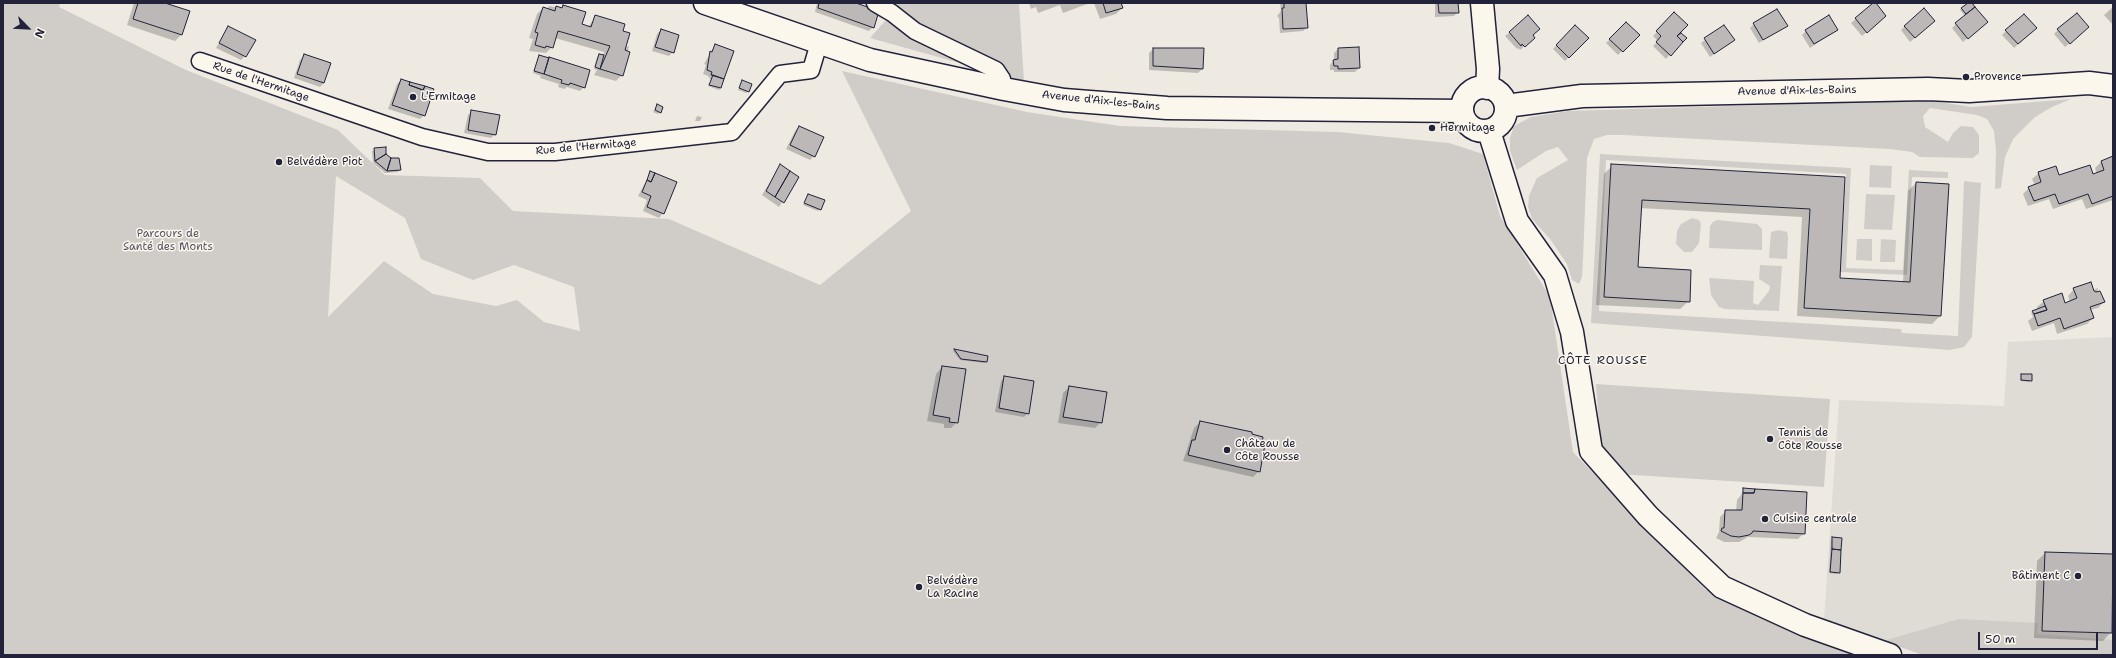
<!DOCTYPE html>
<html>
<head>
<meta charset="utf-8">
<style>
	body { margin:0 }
	#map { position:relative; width:2116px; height:658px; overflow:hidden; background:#eeeae2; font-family:"Shantell Sans",sans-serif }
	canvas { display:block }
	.frame { position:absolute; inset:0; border:4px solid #22223b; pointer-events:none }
	.north { position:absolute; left:8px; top:8px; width:40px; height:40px; -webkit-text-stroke:3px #fbf7ec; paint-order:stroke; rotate:114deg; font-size:11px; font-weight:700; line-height:16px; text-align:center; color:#22223b }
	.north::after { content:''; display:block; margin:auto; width:14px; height:18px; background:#22223b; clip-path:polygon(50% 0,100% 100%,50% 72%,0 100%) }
	.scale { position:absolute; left:1978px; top:632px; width:120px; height:18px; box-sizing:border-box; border:2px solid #22223b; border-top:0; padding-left:5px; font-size:12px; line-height:14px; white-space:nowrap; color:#22223b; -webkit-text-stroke:3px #fbf7ec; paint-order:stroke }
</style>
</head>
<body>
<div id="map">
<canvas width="2116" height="658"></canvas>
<div class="frame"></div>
<div class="north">N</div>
<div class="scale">50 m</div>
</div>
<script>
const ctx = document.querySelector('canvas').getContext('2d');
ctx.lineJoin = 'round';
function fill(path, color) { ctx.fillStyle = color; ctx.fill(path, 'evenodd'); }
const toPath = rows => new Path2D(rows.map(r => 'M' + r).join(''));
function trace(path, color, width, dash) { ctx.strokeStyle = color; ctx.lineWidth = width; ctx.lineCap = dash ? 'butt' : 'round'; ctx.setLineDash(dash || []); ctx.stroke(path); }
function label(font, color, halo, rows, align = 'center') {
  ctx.font = font + ' "Shantell Sans",sans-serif'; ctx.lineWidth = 3; ctx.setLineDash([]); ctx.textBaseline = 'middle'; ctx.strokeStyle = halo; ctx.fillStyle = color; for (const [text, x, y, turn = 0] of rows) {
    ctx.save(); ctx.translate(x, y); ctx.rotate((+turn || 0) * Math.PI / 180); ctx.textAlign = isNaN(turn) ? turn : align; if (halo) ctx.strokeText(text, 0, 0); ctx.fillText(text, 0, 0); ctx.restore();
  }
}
const built = toPath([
	[2113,337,2113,655,1923,655,1824,619,1839,400,2004,406,2008,342]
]);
const green = toPath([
	[3,3,60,3,59,7,186,70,338,130,385,175,480,178,513,211,669,219,820,285,911,211,842,71,1027,112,1120,126,1338,132,1449,143,1483,154,1500,216,1550,297,1573,452,1705,589,1863,655,3,655],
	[336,176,405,218,421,259,473,280,514,265,574,287,580,331,544,322,517,300,496,306,433,294,384,261,328,317],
	[878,3,1019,3,1024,81,870,38,892,13],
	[2071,99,2052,107,2035,117,2013,139,2005,157,2001,188,1995,189,1996,151,1994,131,1987,119,1977,115,1930,108,1923,116,1925,127,1948,142,1953,133,1961,126,1973,127,1979,135,1979,153,1973,158,1920,157,1912,152,1890,149,1622,135,1607,135,1594,139,1587,158,1583,260,1582,277,1579,284,1572,280,1567,264,1550,239,1532,219,1528,207,1529,196,1537,178,1568,160,1558,147,1546,151,1517,170,1510,151,1510,138,1514,126,1531,117,1568,111,1926,100,1972,107],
	[1600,154,1851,168,1846,268,1903,270,1909,170,1948,172,1948,178,1912,177,1907,275,1840,272,1846,174,1606,160,1599,311,1901,329,1902,333,1958,336,1964,181,1981,183,1972,337,1964,347,1950,350,1591,323],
	[1870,165,1892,166,1891,188,1869,187],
	[1866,194,1895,195,1892,230,1864,229],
	[1692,218,1699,220,1701,224,1699,243,1692,252,1684,252,1676,244,1677,231,1681,224],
	[1717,220,1757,224,1762,229,1762,250,1709,248,1710,226,1713,222],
	[1779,230,1787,232,1788,237,1787,259,1769,258,1771,232],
	[1857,239,1872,239,1872,261,1856,260],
	[1881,239,1896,240,1895,262,1880,262],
	[1760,265,1782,266,1779,311,1725,309,1719,307,1711,295,1709,278,1754,281,1753,303,1758,305,1769,291,1770,286,1759,279],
	[1596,384,1830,399,1824,487,1617,474,1601,453],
	[1959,619,2038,623,2037,634,2113,640,2113,655,1923,655,1883,641]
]);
const shadow = toPath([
	[134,3,162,3,181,35,175,41,127,25],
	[817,3,853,3,873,27,869,31,815,12],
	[1029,3,1090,3,1063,13,1060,5,1038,13,1036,7,1031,9],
	[1094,3,1120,3,1122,8,1116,14,1100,19],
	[1280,3,1305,3,1307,27,1303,31,1280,33,1279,18,1277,16,1281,11],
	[1435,3,1457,3,1458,12,1454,16,1435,17],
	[1874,3,1881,20,1862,36,1851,23],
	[1969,3,1986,22,1963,42,1952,28,1965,16,1960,10],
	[549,6,561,8,563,6,581,25,588,27,596,16,622,31,624,48,629,46,622,75,616,81,594,75,597,70,594,69,597,57,599,55,603,56,604,52,555,38,552,47,546,53,529,51,533,39,529,38,537,14,543,8,547,9],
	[2113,7,2113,25,2104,15],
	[1674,14,1676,37,1685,38,1666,59,1653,46,1658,41,1653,36],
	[1626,23,1638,35,1618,55,1606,43],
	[1754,24,1786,25,1759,43,1750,28],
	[1930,25,1910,42,1901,30,1905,26],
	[1575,26,1587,38,1565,61,1553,49],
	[1724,26,1734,40,1710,57,1701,43],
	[228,27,245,56,241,60,216,48],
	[661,30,673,52,669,56,652,51,657,34],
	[1837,30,1810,48,1802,35,1806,31],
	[2058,30,2084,31,2065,47,2054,34],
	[2006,31,2032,32,2014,48,2002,35],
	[1509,33,1532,36,1529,42,1520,50,1518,48,1517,49,1505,36],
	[715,45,721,88,719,90,708,86,711,80,708,76,703,74,706,65,704,64],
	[1153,49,1202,69,1198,73,1149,70,1149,53],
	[1338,49,1359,68,1355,72,1334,72,1334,70,1330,70,1330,65,1334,60,1334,53],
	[304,56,324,83,320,87,294,78,300,60],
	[539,57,584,87,580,91,567,87,564,89,558,87,559,84,540,78,541,76,533,73],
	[401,80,424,115,420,119,388,109,397,84],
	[742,81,748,91,746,93,738,90],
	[657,105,660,112,658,114,653,112],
	[472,111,495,134,491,138,464,133,468,115],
	[697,116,702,117,700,121,695,121],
	[799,127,814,156,810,160,786,149,795,131],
	[385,148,385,155,400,170,398,172,385,173,373,163,372,151],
	[2113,157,2113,200,2086,209,2082,199,2053,209,2049,199,2028,206,2023,194,2029,188,2035,186,2032,179,2039,173,2058,176,2092,176,2097,174,2095,168,2101,162],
	[780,166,798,177,779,207,762,195],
	[1612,166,1844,178,1839,279,1903,282,1908,191,1916,183,1940,316,1932,324,1797,316,1802,217,1640,208,1637,268,1689,301,1680,309,1596,305,1604,174],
	[651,172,663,213,659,218,643,211,647,200,638,196],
	[809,195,820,209,818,211,803,205],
	[2098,288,2097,293,2104,302,2098,308,2090,310,2093,318,2087,324,2057,334,2054,323,2032,331,2028,321,2033,317,2031,313,2038,309,2037,307,2044,301,2065,304,2070,302,2068,296,2074,289,2093,290],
	[954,350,987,356,986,362,984,363,960,360,953,351],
	[942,367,957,422,951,428,944,428,944,424,927,421,936,374],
	[2021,375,2031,380,2029,382,2020,381],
	[1005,377,1028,413,1024,417,995,412,1001,381],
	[1069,387,1101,422,1095,428,1058,423,1063,393],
	[1200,422,1259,471,1253,477,1183,461,1194,428],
	[1743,489,1804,533,1798,539,1748,537,1739,542,1724,542,1716,538,1719,532,1720,517,1726,511,1736,511,1737,500,1741,495],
	[1833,538,1839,572,1837,574,1829,573,1831,540],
	[2045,553,2113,555,2111,632,2103,641,2034,638,2037,561]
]);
const building = toPath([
	[138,3,165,3,190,11,182,35,133,19,138,3],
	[819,3,856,3,879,11,874,28,818,8,819,3],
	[1103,3,1121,3,1123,8,1106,13,1103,3],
	[1284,3,1306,3,1308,28,1283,29,1282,8,1284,8,1284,3],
	[1438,3,1458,3,1459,13,1439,13,1438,3],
	[1873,3,1876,3,1886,16,1867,33,1855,18,1873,3],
	[1968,3,1972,3,1975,7,1966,14,1961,8,1968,3],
	[563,5,586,12,582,24,591,27,595,15,625,24,623,31,630,33,625,50,630,52,623,76,600,69,610,46,558,31,553,48,546,46,545,48,535,45,538,33,535,32,543,7,555,11,556,6,562,8,563,5],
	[1975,7,1988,22,1968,39,1955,23,1975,7],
	[1924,8,1935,21,1915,38,1904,26,1924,8],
	[1777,9,1788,26,1763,40,1753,23,1777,9],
	[1674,12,1688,25,1677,36,1683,42,1671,56,1656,42,1661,36,1656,31,1674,12],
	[2077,13,2089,27,2070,44,2057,29,2077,13],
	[2024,14,2037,28,2018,44,2005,30,2024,14],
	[1528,15,1540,29,1533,35,1535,38,1525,47,1522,44,1521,46,1509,32,1528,15],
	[1829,15,1838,30,1814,44,1805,30,1829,15],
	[1626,22,1640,35,1623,52,1609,39,1626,22],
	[1575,25,1589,38,1569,58,1556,45,1575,25],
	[1724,25,1735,40,1714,54,1704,38,1724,25],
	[228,26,256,40,246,57,219,43,228,26],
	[661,29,679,35,674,53,655,47,661,29],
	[1681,33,1687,38,1683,42,1677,36,1681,33],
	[715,44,734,51,724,79,711,75,712,72,707,70,710,51,712,52,715,44],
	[1359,47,1360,68,1338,69,1338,66,1334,66,1333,60,1338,59,1338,48,1359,47],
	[1153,48,1204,48,1203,69,1153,66,1153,48],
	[304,54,331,63,324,83,297,74,304,54],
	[599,54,604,55,600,69,595,67,599,54],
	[539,55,549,58,544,74,534,71,539,55],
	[549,57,590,70,585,88,570,83,569,85,561,83,562,80,544,74,549,57],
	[713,75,724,79,721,88,709,85,713,75],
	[401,79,410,82,409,85,423,90,425,86,434,89,425,116,392,105,401,79],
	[742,80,752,84,749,92,739,88,742,80],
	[410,82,425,86,423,90,409,85,410,82],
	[657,104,663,107,661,113,655,110,657,104],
	[471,110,500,115,496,135,468,130,471,110],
	[799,126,824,137,815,157,790,145,799,126],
	[386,147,386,154,375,161,374,148,386,147],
	[386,154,391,158,387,171,375,161,386,154],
	[2113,156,2113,196,2092,204,2088,194,2059,204,2055,194,2034,201,2028,187,2041,182,2038,172,2056,166,2059,175,2090,165,2093,174,2104,170,2101,161,2113,156],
	[391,158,399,158,401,170,387,171,391,158],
	[780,164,790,171,775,197,766,191,780,164],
	[1611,164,1845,177,1840,278,1910,282,1916,182,1949,184,1941,316,1804,308,1810,209,1642,200,1638,267,1691,270,1690,302,1604,297,1611,164],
	[650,171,655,173,651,182,647,180,650,171],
	[790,171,799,177,784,203,775,197,790,171],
	[655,173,677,182,664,214,647,207,651,196,642,192,647,180,651,182,655,173],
	[808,194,825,200,821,210,804,203,808,194],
	[2091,282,2094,291,2096,292,2100,291,2105,302,2090,307,2094,318,2064,329,2060,318,2038,326,2034,314,2047,310,2043,300,2062,293,2065,303,2077,298,2073,288,2091,282],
	[2045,306,2047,310,2034,314,2032,311,2045,306],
	[954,349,988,356,987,362,961,359,954,349],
	[942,366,966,369,958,423,949,422,950,418,933,415,942,366],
	[2021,374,2032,374,2032,381,2021,380,2021,374],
	[1004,376,1034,381,1029,414,999,408,1004,376],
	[1069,386,1107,392,1102,423,1063,417,1069,386],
	[1200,421,1252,432,1252,434,1263,437,1262,444,1265,444,1260,472,1188,455,1192,440,1195,440,1200,421],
	[1743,488,1755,489,1754,493,1743,493,1743,488],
	[1755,489,1807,492,1805,534,1753,531,1752,533,1749,535,1739,537,1731,536,1721,531,1722,528,1724,528,1725,510,1742,510,1743,493,1754,493,1755,489],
	[1832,537,1842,538,1841,550,1832,549,1832,537],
	[1832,549,1841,550,1840,573,1830,572,1832,549],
	[2045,552,2113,554,2112,633,2042,631,2045,552]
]);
const street = toPath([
	[875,3,892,13,915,31,996,70,1002,79,1004,89],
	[200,61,422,137,488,152,555,152,732,132,780,74,811,70,819,43]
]);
const secondary = toPath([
	[705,3,870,60,1004,89,1064,100,1167,108,1462,111],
	[1482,3,1488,69,1487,88],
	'1462 109a22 22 0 1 1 44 0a22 22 0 1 1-44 0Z',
	[1506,106,1582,96,1928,89,1969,91,2089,83,2113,86],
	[1489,131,1517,221,1555,275,1572,332,1591,451,1648,516,1722,587,1805,625,1890,655]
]);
const markers = [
	[1966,77,4,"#22223b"],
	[413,97,4,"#22223b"],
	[1432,128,4,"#22223b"],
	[279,162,4,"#22223b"],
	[1770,439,4,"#22223b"],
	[1227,450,4,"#22223b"],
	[1765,519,4,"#22223b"],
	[2078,576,4,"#22223b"],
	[919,587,4,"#22223b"]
];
const poiNames = [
	["Provence",1974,77],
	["L'Ermitage",421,97],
	["Hermitage",1440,128],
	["Belvédère Piot",287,162],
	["Tennis de",1778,433],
	["Côte Rousse",1778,446],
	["Château de",1235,444],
	["Côte Rousse",1235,457],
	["Cuisine centrale",1773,519],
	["Bâtiment C",2070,576,"right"],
	["Belvédère",927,581],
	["La Racine",927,594]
];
const streetNames = [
	["Rue de l'Hermitage",261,82,19],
	["Avenue d'Aix-les-Bains",1797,91,-1],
	["Avenue d'Aix-les-Bains",1101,101,6],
	["Rue de l'Hermitage",586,147,-5]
];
const parkNames = [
	["Parcours de",168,234],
	["Santé des Monts",168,247]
];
const neighbourhoodNames = [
	["CÔTE ROUSSE",1603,361]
];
fill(built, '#dfdbd5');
fill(green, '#d0cdc9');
fill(shadow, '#0003');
fill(building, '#bcb8b8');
trace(building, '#22223b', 1);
trace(street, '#22223b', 19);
trace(secondary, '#22223b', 25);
trace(street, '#fbf7ec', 16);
trace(secondary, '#fbf7ec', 22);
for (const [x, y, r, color] of markers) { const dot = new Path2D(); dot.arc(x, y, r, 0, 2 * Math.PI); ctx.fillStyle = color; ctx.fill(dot); trace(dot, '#fbf7ec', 1.5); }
label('11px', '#22223b', '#fbf7ec', poiNames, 'left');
label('11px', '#22223b', '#fbf7ec', streetNames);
label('11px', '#565566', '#fbf7ec', parkNames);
ctx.letterSpacing = '1px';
label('12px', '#22223b', '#fbf7ec', neighbourhoodNames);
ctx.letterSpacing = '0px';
</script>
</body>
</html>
